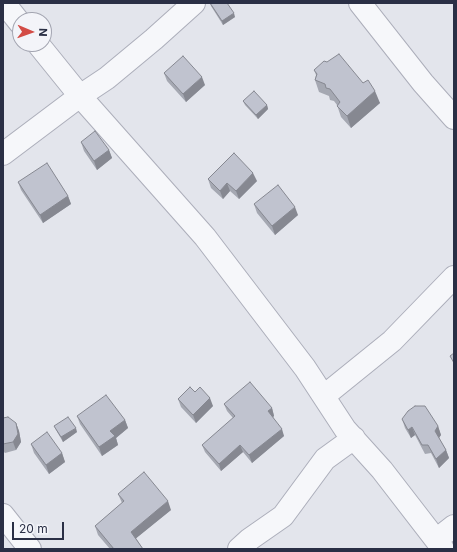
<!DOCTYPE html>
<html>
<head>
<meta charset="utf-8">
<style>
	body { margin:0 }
	#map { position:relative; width:457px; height:552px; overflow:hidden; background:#e3e5ec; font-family:Inter,sans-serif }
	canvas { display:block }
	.frame { position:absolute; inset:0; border:4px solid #2a2f45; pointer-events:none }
	.north { position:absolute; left:12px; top:12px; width:40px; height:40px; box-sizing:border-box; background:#f3f4f9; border:1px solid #a3a5b1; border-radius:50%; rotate:92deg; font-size:11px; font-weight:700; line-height:16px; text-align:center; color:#2a2f45 }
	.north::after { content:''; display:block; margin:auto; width:14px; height:18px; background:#d34c46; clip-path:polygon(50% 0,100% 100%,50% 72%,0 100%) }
	.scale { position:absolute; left:12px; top:522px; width:52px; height:18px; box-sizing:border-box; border:2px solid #2a2f45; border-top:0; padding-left:5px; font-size:12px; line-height:14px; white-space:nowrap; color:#2a2f45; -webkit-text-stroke:3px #f3f4f9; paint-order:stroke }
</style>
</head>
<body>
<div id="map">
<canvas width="457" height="552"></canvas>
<div class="frame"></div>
<div class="north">N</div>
<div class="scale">20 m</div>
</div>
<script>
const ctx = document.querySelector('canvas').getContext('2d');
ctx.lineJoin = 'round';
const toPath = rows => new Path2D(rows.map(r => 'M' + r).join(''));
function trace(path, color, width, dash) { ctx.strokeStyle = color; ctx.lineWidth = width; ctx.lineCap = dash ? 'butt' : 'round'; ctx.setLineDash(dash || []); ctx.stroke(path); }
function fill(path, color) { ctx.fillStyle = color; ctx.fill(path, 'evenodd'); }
const minor = toPath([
	[4,3,20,23],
	[360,3,423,83,454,118],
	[38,44,80,96,205,237,305,368,345,429,382,470,443,549],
	[3,154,80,96,107,78,154,39,194,3],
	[324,396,392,341,454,277],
	[3,515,30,549],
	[436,540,454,526],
	[239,549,250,539,283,516,325,459,354,438]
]);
const wall = toPath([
	[210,3,235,17,223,25,211,6],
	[314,70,363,83,380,103,351,128,341,117,337,105,334,101,330,100,329,96,319,92,315,80,316,75],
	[164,73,205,85,186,102,167,81],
	[243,101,267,105,268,109,258,119,245,105],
	[81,142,109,150,112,158,97,170,84,151],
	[208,179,257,181,239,199,230,191,223,199,211,188],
	[18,182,68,196,71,204,43,223,21,190],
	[254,204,298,215,275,235,257,213],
	[195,392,213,406,196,423,181,407,178,399],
	[224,404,272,408,274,416,273,417,284,436,252,463,243,452,221,471,205,452,202,445,233,418,227,411],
	[77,416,125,420,128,428,116,438,118,445,102,456,80,424],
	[3,418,16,423,19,431,21,442,16,450,5,453,3,451],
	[402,419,438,426,441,435,439,438,446,450,449,458,439,468,431,453,425,454,415,435,411,438,405,428],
	[54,426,77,432,63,442,56,430],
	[31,444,62,453,65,462,49,474,34,453],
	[118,494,171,510,136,538,143,549,110,549,98,535,95,526,122,503]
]);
const shadedWall = toPath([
	[234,13,235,17,223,25,222,21],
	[202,77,205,85,186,102,183,94],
	[375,91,380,103,351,128,347,116],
	[267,105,268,109,258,119,256,115],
	[109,150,112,158,97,170,94,161],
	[253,173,257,181,239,199,236,191],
	[227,183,230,191,223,199,220,191],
	[68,196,71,204,43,223,40,215],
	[295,207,298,215,275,235,272,226],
	[210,398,213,406,196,423,193,415],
	[272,408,274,416,271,419,268,411],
	[125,420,128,428,116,438,118,445,102,456,99,447,110,431],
	[16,423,19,431,21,442,16,450,13,442],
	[438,426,441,435,438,439,435,431],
	[412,427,415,435,411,438,408,430],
	[76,428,77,432,63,442,61,437],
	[282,429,284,436,252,463,249,455],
	[240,445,243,452,221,471,219,464],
	[446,450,449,458,439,468,436,459],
	[62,453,65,462,49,474,46,465],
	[168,501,171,510,134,540,131,532]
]);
const building = toPath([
	[210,3,227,3,234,13,222,21,210,3],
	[339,54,363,83,368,80,375,91,347,116,337,106,340,102,330,89,326,88,325,84,315,80,317,74,314,70,324,61,327,62,339,54],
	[183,56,202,77,183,94,164,73,183,56],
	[254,91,267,105,256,115,243,101,254,91],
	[95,131,109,150,94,161,81,142,95,131],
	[234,153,253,173,236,191,227,183,220,191,208,179,234,153],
	[47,163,68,196,40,215,18,182,47,163],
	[278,185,295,207,272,226,254,204,278,185],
	[454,353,454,363,450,356,454,353],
	[250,382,272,408,268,411,282,429,249,455,240,445,219,464,202,445,235,416,224,404,250,382],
	[190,387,195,392,200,387,210,398,193,415,178,399,190,387],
	[106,395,125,420,110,431,115,436,99,447,77,416,106,395],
	[415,406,425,406,438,426,435,431,446,450,436,459,428,445,422,445,412,427,408,430,402,419,408,411,415,406],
	[8,417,16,423,18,434,13,442,3,444,3,418,8,417],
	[68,417,76,428,61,437,54,426,68,417],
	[47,432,62,453,46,465,31,444,47,432],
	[144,472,168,501,131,532,143,549,114,549,95,526,124,501,118,494,144,472]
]);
trace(minor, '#acaeba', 24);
trace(minor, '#f6f7fa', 22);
fill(wall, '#a5a8b2');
fill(shadedWall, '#868891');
fill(building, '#c0c3cf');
trace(building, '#868891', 1);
</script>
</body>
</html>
